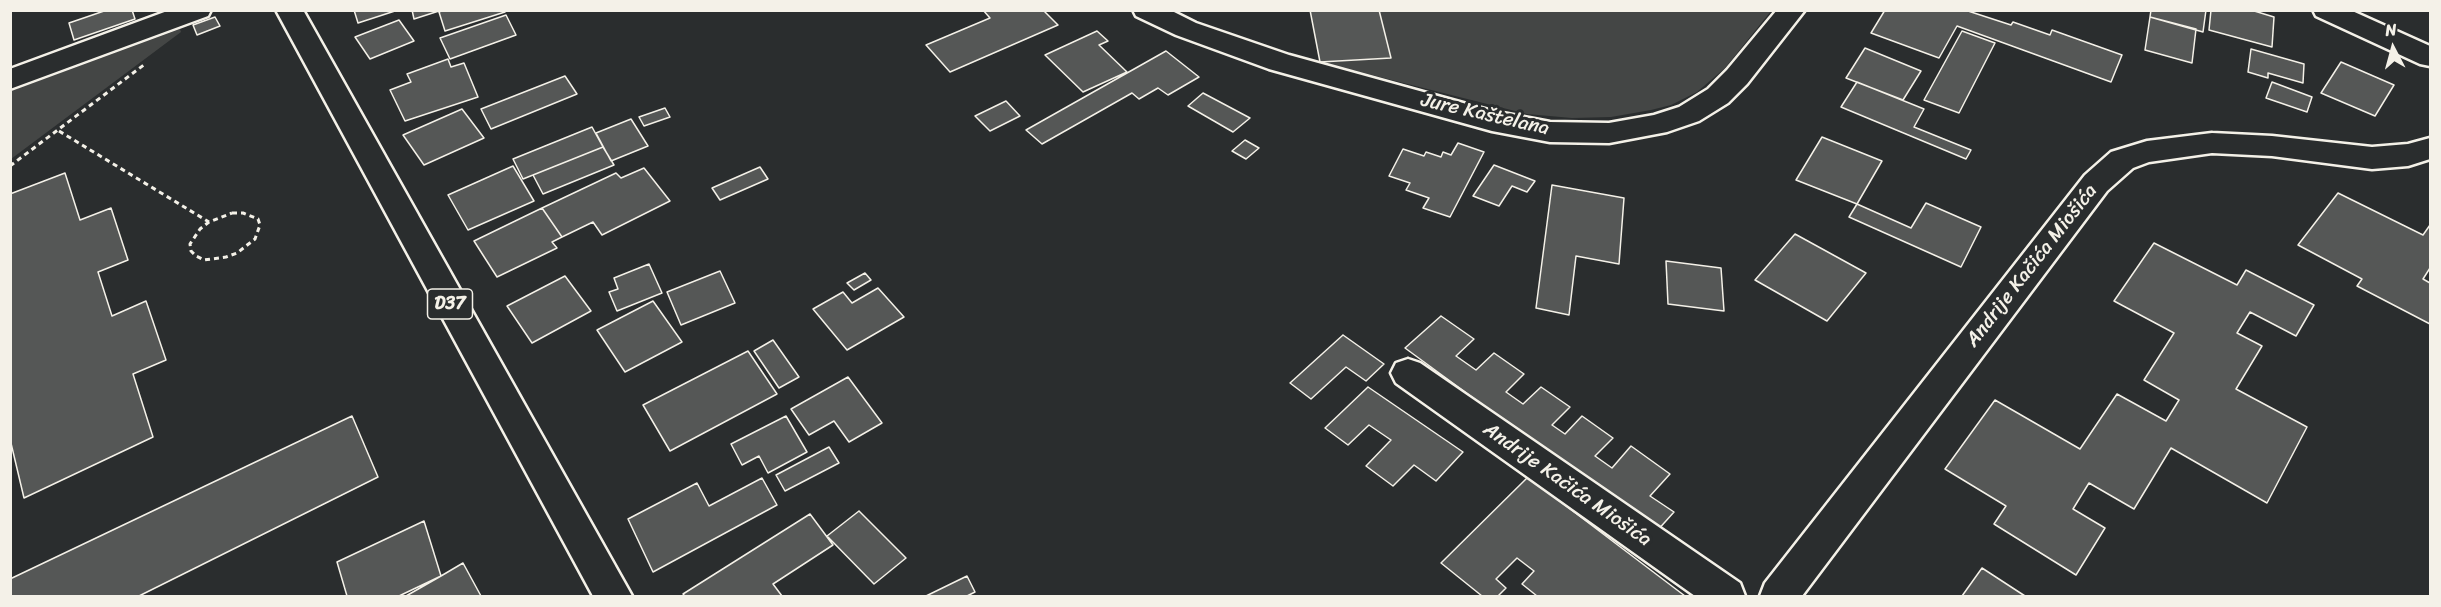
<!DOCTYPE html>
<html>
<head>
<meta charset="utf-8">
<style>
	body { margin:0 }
	#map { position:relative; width:2441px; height:607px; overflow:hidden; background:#2a2d2e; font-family:Sriracha,sans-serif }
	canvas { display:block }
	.frame { position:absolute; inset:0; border:12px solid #f4f1e8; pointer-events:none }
	.north { position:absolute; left:2363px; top:18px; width:60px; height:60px; -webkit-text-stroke:4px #2a2d2e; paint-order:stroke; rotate:354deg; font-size:16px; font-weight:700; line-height:24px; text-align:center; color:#f4f1e8 }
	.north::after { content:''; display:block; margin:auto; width:21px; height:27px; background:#f4f1e8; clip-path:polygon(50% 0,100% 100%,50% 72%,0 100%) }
</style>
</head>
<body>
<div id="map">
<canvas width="2441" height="607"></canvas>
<div class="frame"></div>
<div class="north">N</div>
</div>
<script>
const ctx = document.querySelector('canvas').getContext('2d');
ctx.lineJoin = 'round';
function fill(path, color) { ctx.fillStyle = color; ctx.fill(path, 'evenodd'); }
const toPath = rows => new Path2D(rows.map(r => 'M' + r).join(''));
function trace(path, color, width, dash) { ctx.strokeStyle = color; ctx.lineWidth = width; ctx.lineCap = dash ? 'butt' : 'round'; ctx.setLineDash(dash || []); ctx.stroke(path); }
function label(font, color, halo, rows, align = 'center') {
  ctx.font = font + ' Sriracha,sans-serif'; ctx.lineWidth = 6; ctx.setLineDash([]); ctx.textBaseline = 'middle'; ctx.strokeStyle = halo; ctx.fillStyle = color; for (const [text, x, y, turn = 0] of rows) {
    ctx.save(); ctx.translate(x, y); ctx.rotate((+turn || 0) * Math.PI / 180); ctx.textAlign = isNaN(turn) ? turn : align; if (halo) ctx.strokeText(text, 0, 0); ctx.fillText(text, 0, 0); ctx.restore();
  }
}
const green = toPath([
	[1379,11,1771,11,1725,68,1697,92,1671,105,1651,110,1611,117,1572,118,1527,114,1320,62,1391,58],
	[180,29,181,32,11,159,11,91]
]);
const building = toPath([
	[107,10,132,10,135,19,74,40,69,23,107,10],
	[354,10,398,10,358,23,354,10],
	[412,10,442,10,414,19,412,10],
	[444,10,505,10,505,12,445,31,439,12,444,10],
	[983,10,1043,10,1058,25,950,72,926,45,990,18,983,10],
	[1310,10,1379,10,1391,58,1320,62,1310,10],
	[1885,10,1965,10,2011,25,2013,22,2050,35,2052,30,2122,55,2111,82,1957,26,1939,58,1871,33,1885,10],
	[2151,10,2206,10,2203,32,2150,17,2151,10],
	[2211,10,2251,10,2274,17,2272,47,2209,30,2211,10],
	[506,15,516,35,450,59,440,38,506,15],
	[215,17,220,26,197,35,193,25,215,17],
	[2150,17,2196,29,2192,63,2145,50,2150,17],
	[399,20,414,41,370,59,355,37,399,20],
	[1097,31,1108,41,1099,45,1127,72,1083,92,1045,55,1097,31],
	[1962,31,1995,43,1959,113,1924,100,1962,31],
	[1865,48,1921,71,1903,100,1846,78,1865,48],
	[2251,49,2304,64,2303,83,2268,73,2268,78,2248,72,2251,49],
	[1166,51,1199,77,1168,95,1158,88,1139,99,1132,93,1042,144,1026,130,1166,51],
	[448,59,451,67,464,63,478,97,405,121,390,90,411,82,407,74,448,59],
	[2341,62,2394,85,2375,116,2321,93,2341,62],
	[565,76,577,94,491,129,481,109,565,76],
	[1857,82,1924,109,1914,127,1971,150,1966,159,1841,107,1857,82],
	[2272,82,2312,97,2307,112,2266,98,2272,82],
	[1203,93,1250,118,1233,132,1188,106,1203,93],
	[1006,101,1020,116,990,131,975,116,1006,101],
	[665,108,670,117,644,126,639,117,665,108],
	[462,109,484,138,424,165,403,135,462,109],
	[631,119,648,146,611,161,596,133,631,119],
	[592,127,603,147,523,179,513,159,592,127],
	[1822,137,1882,161,1857,204,1796,180,1822,137],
	[1245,140,1259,148,1246,159,1232,151,1245,140],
	[1458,143,1484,152,1450,217,1423,208,1429,198,1406,190,1410,183,1389,176,1403,149,1424,156,1426,152,1441,157,1443,152,1451,155,1458,143],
	[603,147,614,165,543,194,533,175,603,147],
	[1494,165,1535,181,1527,192,1512,186,1499,206,1473,196,1494,165],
	[513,166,534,201,468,230,448,195,513,166],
	[760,167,768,179,720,200,712,188,760,167],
	[644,168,670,201,602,235,593,222,562,237,542,208,616,173,621,178,644,168],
	[65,173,80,220,111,208,128,260,98,272,112,316,146,301,166,360,133,374,153,437,24,498,10,439,10,194,65,173],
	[1552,185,1624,198,1619,264,1576,256,1569,315,1536,308,1552,185],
	[2338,193,2423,235,2430,225,2430,268,2423,279,2430,283,2430,324,2357,286,2362,279,2298,245,2338,193],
	[1926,203,1981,227,1961,267,1849,217,1857,204,1911,228,1926,203],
	[542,208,562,237,552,242,557,248,497,277,474,241,542,208],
	[1795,234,1866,273,1827,321,1755,280,1795,234],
	[2154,243,2237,285,2246,270,2314,305,2296,336,2250,312,2237,333,2262,346,2236,389,2307,427,2267,503,2171,448,2134,509,2089,483,2073,509,2105,528,2076,575,1994,524,2006,506,1945,469,1995,400,2080,449,2117,394,2166,421,2179,400,2144,380,2174,333,2114,301,2154,243],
	[1666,261,1721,268,1724,311,1668,304,1666,261],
	[649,264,662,293,617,311,609,292,618,289,614,278,649,264],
	[720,271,735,303,681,325,667,292,720,271],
	[865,273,871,280,854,290,847,283,865,273],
	[565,276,591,311,532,343,507,306,565,276],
	[878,288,904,317,847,350,813,309,843,292,852,303,878,288],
	[653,301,682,342,625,372,597,330,653,301],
	[1441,316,1474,339,1456,356,1476,370,1494,353,1524,374,1506,392,1523,404,1541,387,1570,407,1552,425,1565,434,1582,416,1613,438,1595,456,1612,468,1631,446,1670,474,1650,496,1674,512,1656,532,1405,348,1441,316],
	[1343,335,1384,364,1366,381,1346,367,1311,399,1290,383,1343,335],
	[773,340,799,377,779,388,754,351,773,340],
	[748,351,777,394,670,451,643,405,748,351],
	[848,377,882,423,849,442,834,421,809,435,791,409,848,377],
	[1368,387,1463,452,1436,481,1414,465,1393,486,1366,466,1391,440,1369,425,1348,445,1325,428,1368,387],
	[352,416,378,477,139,596,10,596,10,579,352,416],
	[786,416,807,452,768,473,759,456,742,465,731,444,786,416],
	[829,447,839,463,785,491,776,475,829,447],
	[1528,477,1685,596,1537,596,1522,584,1534,571,1517,558,1496,579,1506,588,1498,596,1482,596,1441,563,1528,477],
	[762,478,777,505,653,572,628,519,697,483,709,506,762,478],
	[859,511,906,558,874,584,827,536,859,511],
	[810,514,833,545,773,584,782,596,685,596,683,594,810,514],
	[424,521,441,576,399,596,347,596,337,562,424,521],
	[463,563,481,596,406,596,441,576,463,563],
	[1982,568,2025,596,1962,596,1982,568],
	[967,576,975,592,967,596,926,596,967,576]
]);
const path = toPath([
	[59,131,209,222],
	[10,166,145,64],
	[232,213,243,213,258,219,260,225,255,239,237,253,226,257,204,260,196,256,191,251,190,244,200,229,209,222,232,213]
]);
const minor = toPath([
	[170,10,211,10,208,16,10,89,10,69,170,10],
	[1133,10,1170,10,1196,23,1289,55,1492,111,1550,122,1609,123,1654,115,1679,107,1708,89,1727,70,1777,10,1805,10,1747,84,1728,103,1699,121,1667,132,1609,143,1550,142,1492,131,1269,69,1176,35,1136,16,1133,10],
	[2313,10,2350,10,2430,46,2430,66,2420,64,2316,16,2313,10],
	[2212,133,2272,136,2372,147,2408,144,2430,138,2430,159,2408,166,2372,169,2272,156,2212,153,2149,162,2133,168,2107,191,1802,596,1760,596,1765,583,2085,175,2111,152,2147,141,2212,133],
	[1408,359,1420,363,1740,583,1745,596,1695,596,1396,383,1391,373,1396,363,1408,359]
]);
const major = toPath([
	[276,10,303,10,632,596,593,596,276,10]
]);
const shields = [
	[450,304,45]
];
const shieldNames = [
	["D37",450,304]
];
const streetNames = [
	["Jure Kaštelana",1485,115,13],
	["Andrije Kačića Miošića",2032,266,-52],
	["Andrije Kačića Miošića",1567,485,35]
];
fill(green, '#444645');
fill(building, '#555756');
trace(building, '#f4f1e8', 1.5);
trace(minor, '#f4f1e8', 5);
trace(major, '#f4f1e8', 5);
trace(path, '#f4f1e8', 3, [5, 4]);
fill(minor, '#2a2d2e');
fill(major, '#2a2d2e');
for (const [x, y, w] of shields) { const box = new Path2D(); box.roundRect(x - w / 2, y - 15, w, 30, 4.5); ctx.fillStyle = '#2a2d2e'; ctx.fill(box); trace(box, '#f4f1e8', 1.5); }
label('bold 18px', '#f4f1e8', null, shieldNames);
label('20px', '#f4f1e8', '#2a2d2e', streetNames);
</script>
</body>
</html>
